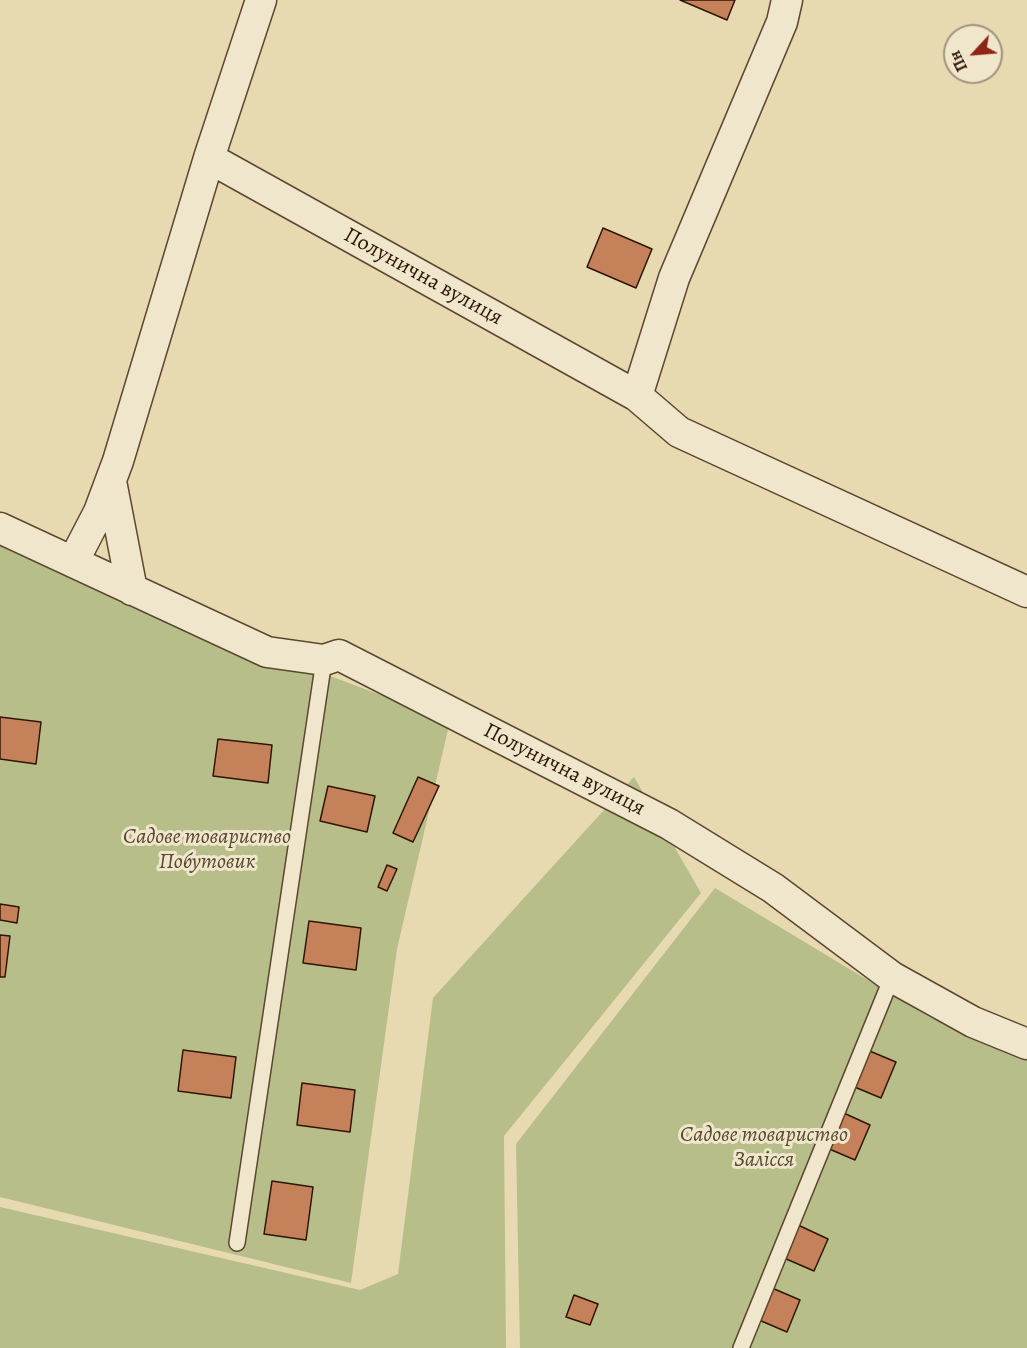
<!DOCTYPE html>
<html>
<head>
<meta charset="utf-8">
<style>
	body { margin:0 }
	#map { position:relative; width:1027px; height:1348px; overflow:hidden; background:#e7d9b0; font-family:Alegreya,serif }
	canvas { display:block }
	.north { position:absolute; left:943px; top:24px; width:60px; height:60px; box-sizing:border-box; background:#efe6cc; border:2px solid #a2937d; border-radius:50%; rotate:244deg; font-size:16px; font-weight:700; line-height:24px; text-align:center; color:#2e1607 }
	.north::after { content:''; display:block; margin:auto; width:21px; height:27px; background:#8f2418; clip-path:polygon(50% 0,100% 100%,50% 72%,0 100%) }
</style>
</head>
<body>
<div id="map">
<canvas width="1027" height="1348"></canvas>
<div class="north">Пн</div>
</div>
<script>
const ctx = document.querySelector('canvas').getContext('2d');
ctx.lineJoin = 'round';
function fill(path, color) { ctx.fillStyle = color; ctx.fill(path, 'evenodd'); }
const toPath = rows => new Path2D(rows.map(r => 'M' + r).join(''));
function trace(path, color, width, dash) { ctx.strokeStyle = color; ctx.lineWidth = width; ctx.lineCap = dash ? 'butt' : 'round'; ctx.setLineDash(dash || []); ctx.stroke(path); }
function label(font, color, halo, rows, align = 'center') {
  ctx.font = font + ' Alegreya,serif'; ctx.lineWidth = 6; ctx.setLineDash([]); ctx.textBaseline = 'middle'; ctx.strokeStyle = halo; ctx.fillStyle = color; for (const [text, x, y, turn = 0] of rows) {
    ctx.save(); ctx.translate(x, y); ctx.rotate((+turn || 0) * Math.PI / 180); ctx.textAlign = isNaN(turn) ? turn : align; if (halo) ctx.strokeText(text, 0, 0); ctx.fillText(text, 0, 0); ctx.restore();
  }
}
const green = toPath([
	[0,540,176,618,450,721,397,949,351,1283,0,1197],
	[634,777,701,893,504,1136,506,1348,0,1348,0,1207,360,1290,398,1274,433,998],
	[715,888,929,1017,1027,1058,1027,1348,520,1348,516,1144]
]);
const building = toPath([
	[680,0,735,0,727,20,680,0],
	[603,228,652,249,636,288,587,267,603,228],
	[0,717,41,722,36,764,0,759,0,717],
	[218,739,272,745,268,783,213,776,218,739],
	[418,777,439,786,413,842,393,833,418,777],
	[328,786,375,796,367,832,320,821,328,786],
	[387,865,397,869,387,891,378,887,387,865],
	[0,904,19,907,17,923,0,920,0,904],
	[309,921,361,928,356,970,303,963,309,921],
	[0,935,10,936,5,977,0,977,0,935],
	[860,1047,896,1062,881,1098,845,1083,860,1047],
	[183,1050,236,1057,231,1098,178,1091,183,1050],
	[302,1083,355,1090,350,1132,297,1125,302,1083],
	[835,1109,870,1125,855,1160,820,1145,835,1109],
	[272,1181,313,1187,306,1240,264,1234,272,1181],
	[798,1225,828,1239,814,1271,784,1258,798,1225],
	[772,1288,800,1300,787,1332,759,1320,772,1288],
	[574,1295,598,1304,590,1325,566,1317,574,1295]
]);
const lane = toPath([
	[237,1243,324,660],
	[741,1348,892,977]
]);
const street = toPath([
	[209,158,637,396,679,432,1027,592],
	[637,396,674,278,782,22,787,0],
	[111,481,132,590],
	[0,528,267,652,324,660,339,655,669,824,773,888,892,977,973,1022,1027,1044],
	[73,562,99,512,118,461,209,158,261,0]
]);
const streetNames = [
	["Полунична вулиця",423,277,29],
	["Полунична вулиця",564,770,27]
];
const parkNames = [
	["Садове товариство",207,838],
	["Побутовик",207,863],
	["Садове товариство",764,1136],
	["Залісся",764,1161]
];
fill(green, '#b8be89');
fill(building, '#c58159');
trace(building, '#2e1607', 1.5);
trace(lane, '#5c4731', 18);
trace(street, '#5c4731', 33);
trace(lane, '#efe6cc', 15);
trace(street, '#efe6cc', 30);
label('22px', '#2e1607', '#efe6cc', streetNames);
label('italic 22px', '#57482e', '#efe6cc', parkNames);
</script>
</body>
</html>
